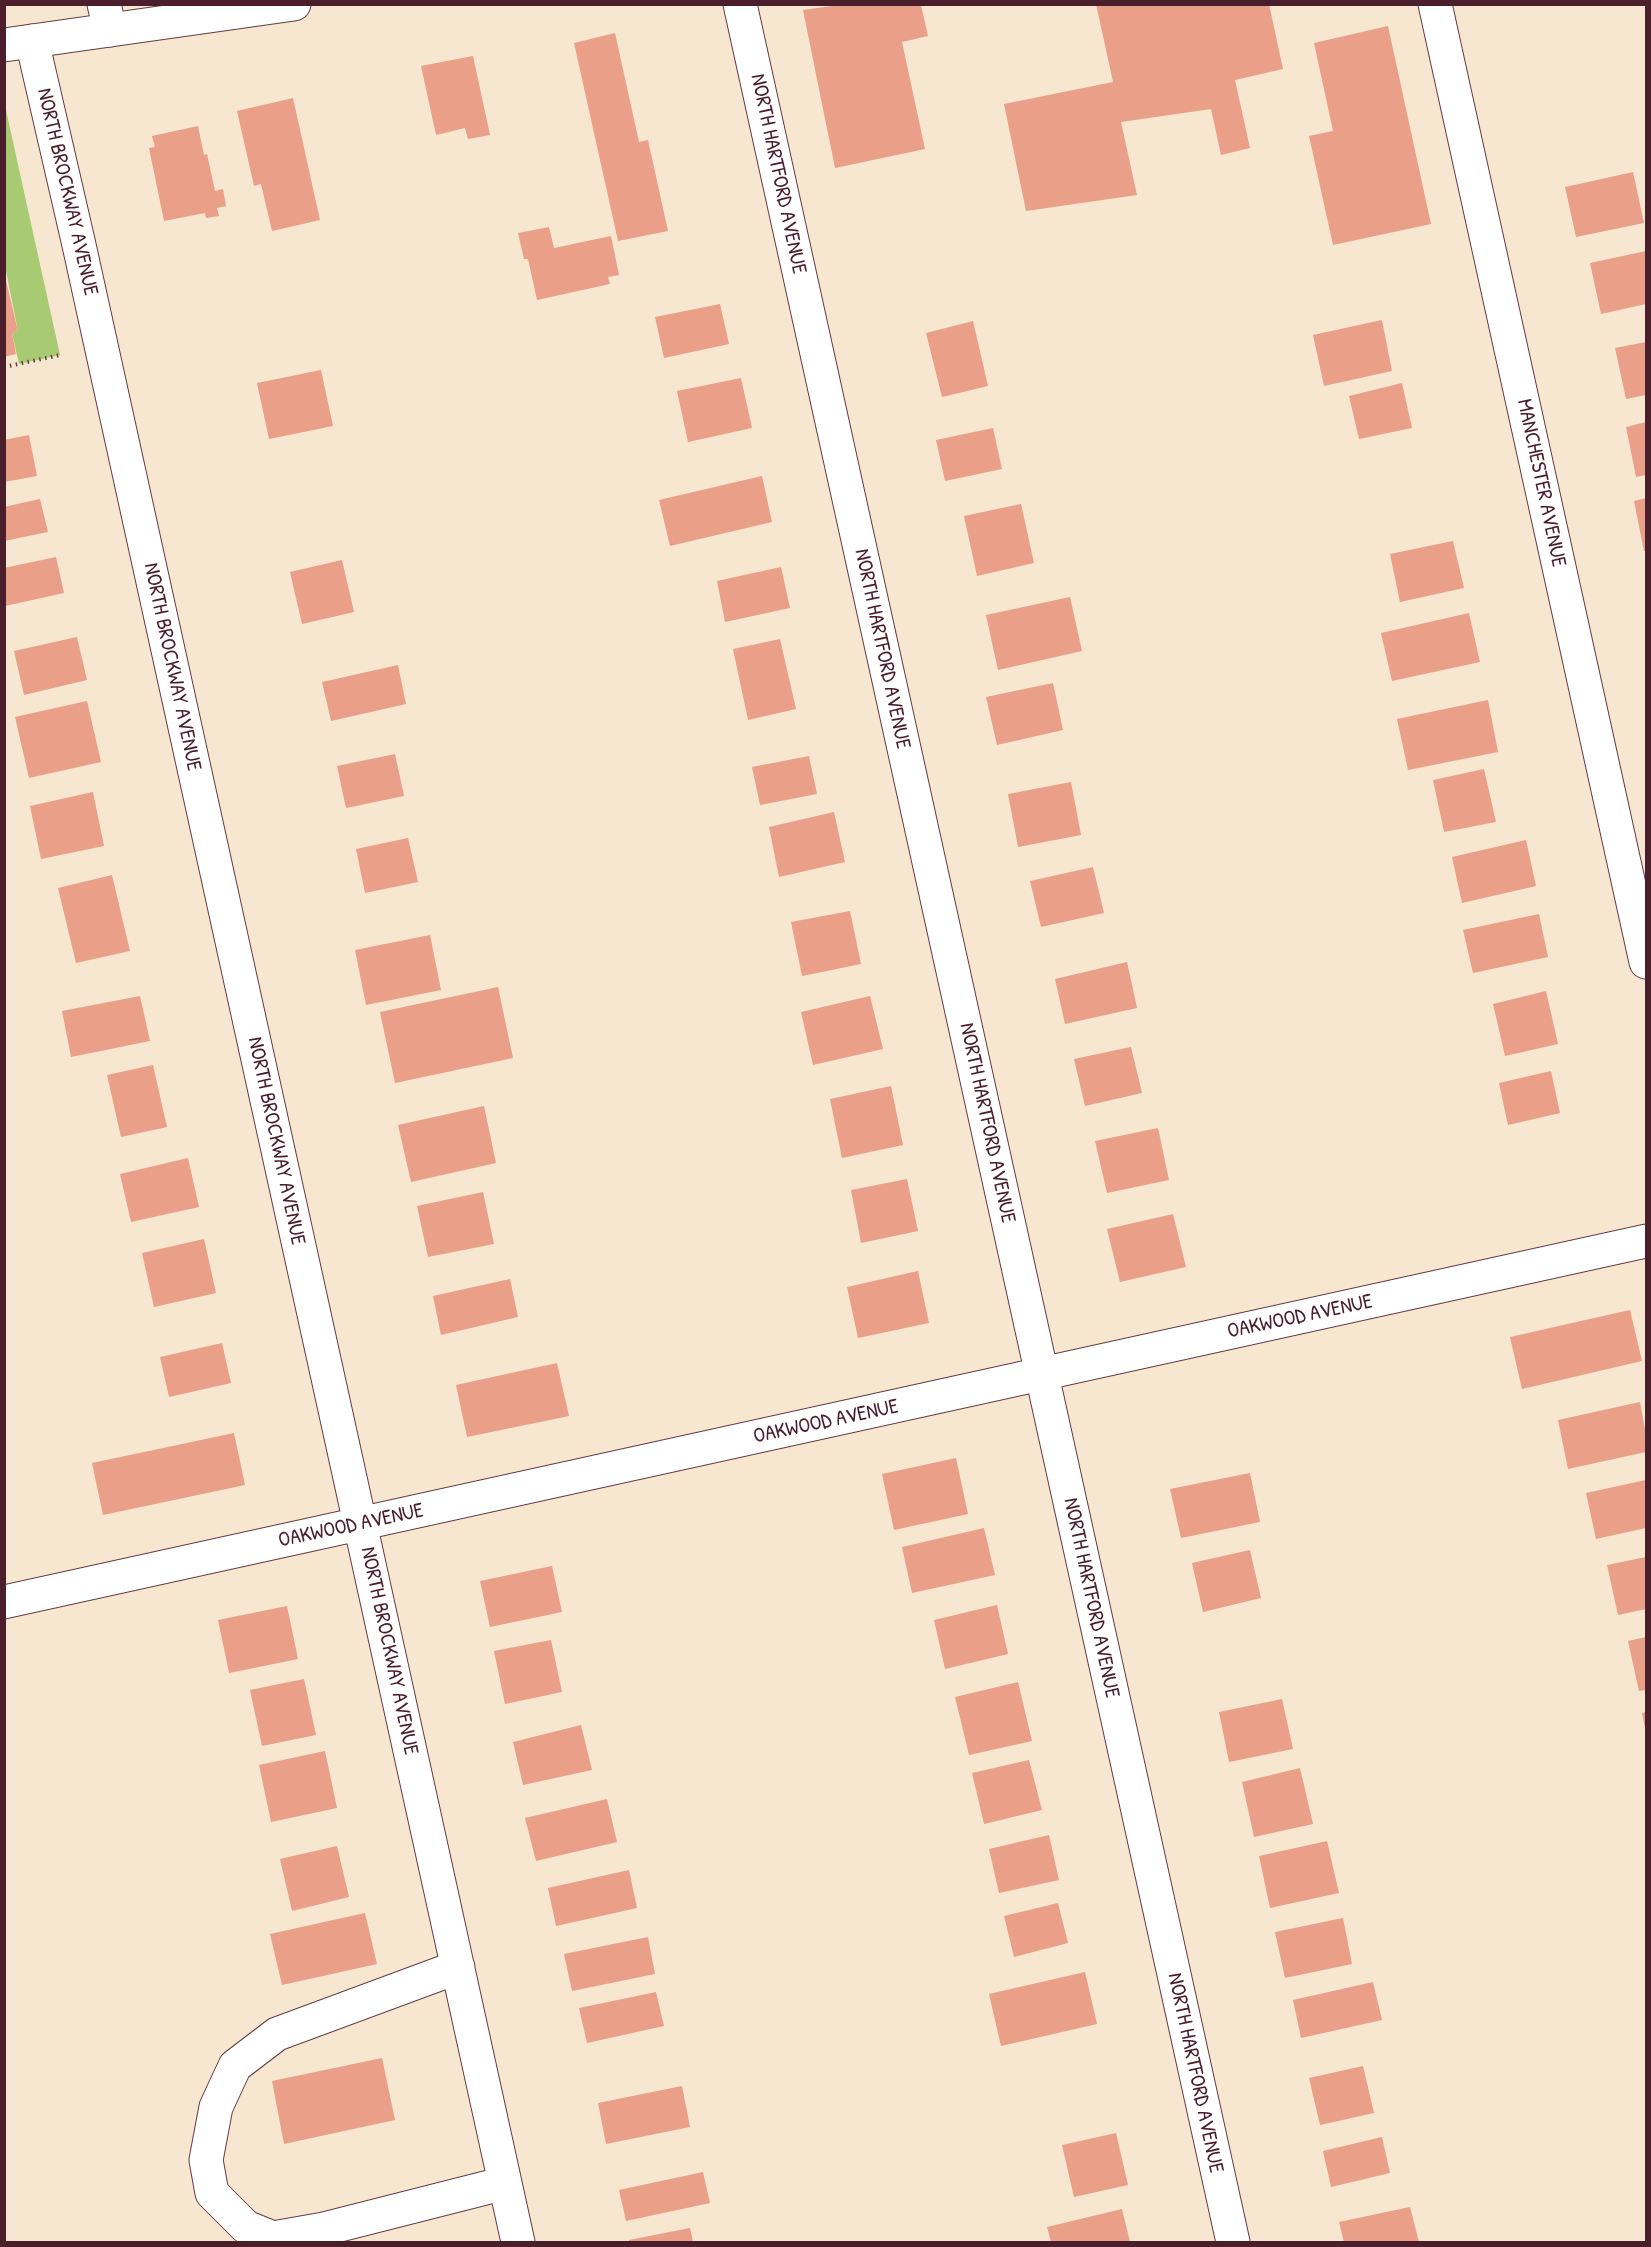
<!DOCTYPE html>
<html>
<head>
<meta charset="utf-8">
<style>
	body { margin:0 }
	#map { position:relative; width:1651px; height:2247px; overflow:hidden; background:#f7e6d0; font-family:"Patrick Hand",sans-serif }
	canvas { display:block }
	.frame { position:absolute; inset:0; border:6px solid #4a1f2b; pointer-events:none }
</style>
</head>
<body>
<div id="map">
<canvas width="1651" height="2247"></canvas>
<div class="frame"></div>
</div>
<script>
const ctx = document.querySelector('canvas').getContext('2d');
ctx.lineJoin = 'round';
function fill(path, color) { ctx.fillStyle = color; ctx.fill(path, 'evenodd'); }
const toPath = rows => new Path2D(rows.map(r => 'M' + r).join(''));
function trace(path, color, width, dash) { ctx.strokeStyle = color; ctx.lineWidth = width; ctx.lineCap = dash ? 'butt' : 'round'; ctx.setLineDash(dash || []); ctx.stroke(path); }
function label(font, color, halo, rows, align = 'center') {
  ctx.font = font + ' "Patrick Hand",sans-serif'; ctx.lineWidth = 4.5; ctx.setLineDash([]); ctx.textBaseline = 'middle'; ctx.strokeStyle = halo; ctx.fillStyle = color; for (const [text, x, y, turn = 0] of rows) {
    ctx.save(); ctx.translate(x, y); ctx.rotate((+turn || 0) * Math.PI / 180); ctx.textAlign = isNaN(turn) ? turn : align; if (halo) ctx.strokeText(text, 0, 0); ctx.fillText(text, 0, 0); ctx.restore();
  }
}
const green = toPath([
	[4,101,60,355,19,364,12,333,18,331,5,266]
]);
const building = toPath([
	[1096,4,1269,4,1283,69,1235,80,1250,148,1221,155,1211,109,1121,122,1137,195,1026,211,1004,104,1113,82],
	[839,5,921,5,928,36,902,42,925,149,835,168,803,10],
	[1388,26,1431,224,1333,245,1309,136,1333,131,1314,43],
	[615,33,639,142,648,140,668,231,618,241,574,43],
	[473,56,490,135,468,139,465,128,436,135,421,66],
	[293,98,320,220,272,231,261,184,254,186,237,111],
	[198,126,204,155,207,154,215,191,223,189,226,206,217,208,219,216,206,218,205,213,164,221,149,148,155,147,152,136],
	[1633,172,1644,223,1576,237,1565,187],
	[549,227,554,248,611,236,619,275,608,277,610,284,537,300,528,259,524,259,518,233],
	[1646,251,1646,304,1601,314,1590,263],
	[4,272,18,331,12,333,16,354,4,357],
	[720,304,729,344,664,358,655,317],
	[1382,320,1392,371,1324,386,1313,335],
	[973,321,988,386,942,397,926,333],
	[1646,342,1646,395,1626,399,1615,348],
	[321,370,333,426,269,439,257,383],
	[741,378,752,428,688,442,677,391],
	[1402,383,1412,428,1359,439,1349,396],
	[1646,422,1646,475,1636,477,1626,427],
	[993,428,1002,469,945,481,936,440],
	[29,435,37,476,4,482,4,440],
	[762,476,772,522,670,546,659,500],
	[1646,498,1646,551,1644,551,1634,501],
	[40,499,48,532,4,541,4,507],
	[1021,504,1034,563,977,576,964,516],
	[1453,541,1464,588,1400,602,1390,554],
	[56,557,64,593,5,606,4,568],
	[342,560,354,612,302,624,290,572],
	[781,567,790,608,725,622,717,581],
	[1070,597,1082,651,998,670,986,615],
	[1469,613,1480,662,1392,681,1381,633],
	[77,637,87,680,24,695,14,651],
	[780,639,796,709,748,720,733,649],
	[398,665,406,704,331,721,322,682],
	[1053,683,1063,730,997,745,986,697],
	[1488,700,1498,752,1408,770,1397,719],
	[87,701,101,762,29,778,15,717],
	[395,754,404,796,346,808,337,766],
	[809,756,817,794,760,805,752,767],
	[1484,769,1496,822,1444,832,1433,780],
	[1071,782,1081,835,1018,847,1008,794],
	[93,792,104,846,41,859,30,806],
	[834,812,845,862,779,877,769,827],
	[408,838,418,882,365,893,356,849],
	[1526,840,1536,886,1462,903,1452,857],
	[1093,867,1104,913,1041,927,1030,881],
	[112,875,130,951,76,963,58,888],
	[850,911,861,964,802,976,791,922],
	[1539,914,1548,957,1473,973,1463,930],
	[430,935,441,990,366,1005,355,950],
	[1127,962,1137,1008,1065,1024,1055,979],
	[498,987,513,1058,395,1083,380,1012],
	[1546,991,1558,1044,1505,1056,1493,1004],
	[140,996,150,1041,71,1057,62,1011],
	[870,996,883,1049,813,1065,801,1012],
	[1131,1047,1142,1093,1085,1106,1074,1059],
	[153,1065,167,1127,121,1137,107,1075],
	[1551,1071,1560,1113,1508,1125,1499,1083],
	[891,1086,903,1145,842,1158,830,1099],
	[484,1106,496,1163,411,1182,398,1125],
	[1158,1128,1169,1180,1107,1193,1095,1141],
	[188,1158,199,1207,131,1222,120,1174],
	[907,1179,918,1231,861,1243,851,1190],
	[483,1192,494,1244,428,1257,417,1206],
	[1173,1214,1186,1267,1120,1282,1107,1229],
	[204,1239,216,1293,154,1307,142,1253],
	[918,1271,929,1323,858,1338,847,1287],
	[510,1279,518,1317,441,1335,433,1296],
	[1630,1310,1642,1361,1522,1389,1510,1337],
	[222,1343,231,1383,169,1397,160,1357],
	[557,1363,569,1416,467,1437,456,1385],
	[1640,1402,1646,1435,1646,1452,1568,1469,1558,1420],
	[234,1433,245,1485,103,1515,92,1463],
	[956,1458,968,1514,894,1530,882,1474],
	[1250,1473,1260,1522,1181,1538,1170,1489],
	[1646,1480,1646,1528,1596,1539,1586,1493],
	[984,1528,995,1575,912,1593,902,1547],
	[1250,1550,1261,1598,1203,1612,1192,1563],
	[1646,1557,1646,1609,1618,1615,1607,1565],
	[552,1566,562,1612,490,1627,480,1581],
	[997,1605,1008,1654,945,1669,934,1620],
	[287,1606,298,1659,229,1673,218,1620],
	[1646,1637,1646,1690,1639,1691,1628,1641],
	[551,1640,562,1692,505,1704,494,1651],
	[304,1679,316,1735,262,1746,250,1690],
	[1018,1682,1032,1741,969,1755,955,1697],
	[1282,1699,1293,1749,1229,1762,1219,1712],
	[1646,1712,1646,1728,1645,1728,1642,1713],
	[581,1725,592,1770,523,1785,513,1742],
	[325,1751,337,1808,271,1822,259,1765],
	[1029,1760,1042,1810,984,1824,972,1773],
	[1300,1768,1313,1824,1254,1837,1242,1782],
	[607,1799,617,1842,536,1861,525,1818],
	[1049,1835,1059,1880,999,1893,989,1849],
	[1327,1841,1339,1893,1270,1908,1259,1856],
	[337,1846,349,1897,292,1911,280,1859],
	[629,1870,637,1908,556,1926,548,1888],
	[1058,1903,1068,1943,1014,1957,1004,1916],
	[365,1913,377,1964,282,1985,270,1934],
	[1343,1918,1352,1964,1285,1978,1275,1932],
	[648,1937,655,1974,572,1991,564,1954],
	[1085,1972,1097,2024,1001,2046,989,1994],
	[1373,1982,1382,2020,1301,2038,1293,2000],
	[656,1992,664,2026,587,2043,579,2008],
	[382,2058,395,2120,284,2144,272,2081],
	[1363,2066,1374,2113,1320,2125,1309,2078],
	[682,2086,690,2127,606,2144,598,2103],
	[1116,2133,1128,2185,1074,2197,1062,2145],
	[1382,2137,1390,2173,1331,2187,1323,2151],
	[703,2172,710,2203,626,2221,619,2190],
	[1410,2207,1419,2242,1344,2242,1339,2222],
	[1122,2209,1130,2242,1051,2242,1047,2227],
	[690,2228,693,2242,629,2242,629,2240]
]);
const path = toPath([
	[4,367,60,355]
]);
const minor = toPath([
	[104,4,110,30],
	[740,4,1233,2242],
	[1435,4,1646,962],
	[32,41,79,245,518,2242],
	[4,1602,1646,1241],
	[458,1967,277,2034,235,2066,216,2107,206,2160,212,2193,246,2227,273,2238,324,2229,505,2183]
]);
const major = toPath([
	[4,45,294,4]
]);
const streetNames = [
	["NORTH HARTFORD AVENUE",778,174,78],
	["NORTH BROCKWAY AVENUE",67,192,77],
	["MANCHESTER AVENUE",1541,483,78],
	["NORTH HARTFORD AVENUE",882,649,78],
	["NORTH BROCKWAY AVENUE",172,667,78],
	["NORTH HARTFORD AVENUE",987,1123,78],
	["NORTH BROCKWAY AVENUE",276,1141,78],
	["OAKWOOD AVENUE",1300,1317,-12],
	["OAKWOOD AVENUE",826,1422,-12],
	["OAKWOOD AVENUE",351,1526,-12],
	["NORTH HARTFORD AVENUE",1091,1598,78],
	["NORTH BROCKWAY AVENUE",389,1651,78],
	["NORTH HARTFORD AVENUE",1195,2073,78]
];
fill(green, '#a8ca72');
fill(building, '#ea9f88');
trace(minor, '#643d44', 35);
trace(major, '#643d44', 35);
trace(path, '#643d44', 4, [1.5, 4.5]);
trace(minor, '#fff', 33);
trace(major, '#fff', 33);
label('21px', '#4a1f2b', '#fff', streetNames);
</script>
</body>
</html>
